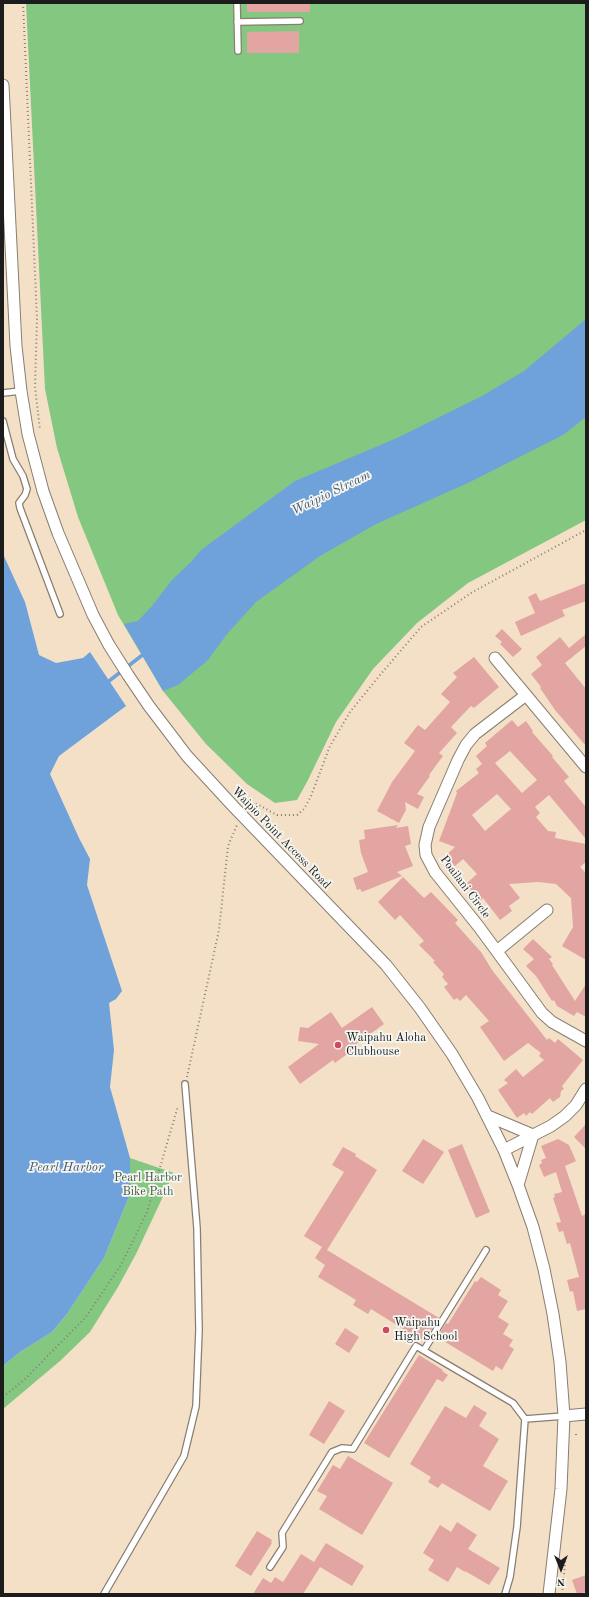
<!DOCTYPE html>
<html>
<head>
<meta charset="utf-8">
<style>
	body { margin:0 }
	#map { position:relative; width:589px; height:1597px; overflow:hidden; background:#f3e0c7; font-family:"Old Standard TT",serif }
	canvas { display:block }
	.frame { position:absolute; inset:0; border:4px solid #1c1c1c; pointer-events:none }
	.north { position:absolute; left:541px; top:1549px; width:40px; height:40px; -webkit-text-stroke:3px #f6f6f2; paint-order:stroke; rotate:180deg; font-size:11px; font-weight:700; line-height:16px; text-align:center; color:#1c1c1c }
	.north::after { content:''; display:block; margin:auto; width:14px; height:18px; background:#1c1c1c; clip-path:polygon(50% 0,100% 100%,50% 72%,0 100%) }
</style>
</head>
<body>
<div id="map">
<canvas width="589" height="1597"></canvas>
<div class="frame"></div>
<div class="north">N</div>
</div>
<script>
const ctx = document.querySelector('canvas').getContext('2d');
ctx.lineJoin = 'round';
function fill(path, color) { ctx.fillStyle = color; ctx.fill(path, 'evenodd'); }
const toPath = rows => new Path2D(rows.map(r => 'M' + r).join(''));
function trace(path, color, width, dash) { ctx.strokeStyle = color; ctx.lineWidth = width; ctx.lineCap = dash ? 'butt' : 'round'; ctx.setLineDash(dash || []); ctx.stroke(path); }
function label(font, color, halo, rows, align = 'center') {
  ctx.font = font + ' "Old Standard TT",serif'; ctx.lineWidth = 3.5; ctx.setLineDash([]); ctx.textBaseline = 'middle'; ctx.strokeStyle = halo; ctx.fillStyle = color; for (const [text, x, y, turn = 0] of rows) {
    ctx.save(); ctx.translate(x, y); ctx.rotate((+turn || 0) * Math.PI / 180); ctx.textAlign = isNaN(turn) ? turn : align; if (halo) ctx.strokeText(text, 0, 0); ctx.fillText(text, 0, 0); ctx.restore();
  }
}
const green = toPath([
	[26,3,586,3,586,520,468,583,417,623,373,669,336,722,308,780,297,800,275,803,247,784,206,744,163,691,118,615,78,517,57,448,45,389],
	[130,1158,174,1173,136,1254,118,1287,90,1332,60,1361,3,1409,3,1366,20,1352,52,1332,67,1314,104,1258,130,1194]
]);
const water = toPath([
	[586,319,586,417,563,435,468,483,376,524,320,556,256,602,227,634,208,660,178,685,163,691,124,624,138,621,152,606,172,580,192,561,201,550,295,481,397,438,482,396,524,371],
	[3,554,25,602,39,655,56,663,83,658,90,652,126,706,59,756,50,774,79,838,90,859,87,885,122,991,116,999,109,1003,114,1050,110,1087,130,1158,130,1194,104,1258,67,1314,52,1332,20,1352,3,1366]
]);
const stream = toPath([
	[109,681,145,653]
]);
const building = toPath([
	[247,3,310,3,310,12,247,12],
	[299,31,299,53,247,53,247,32],
	[586,583,586,601,562,610,565,616,521,636,515,622,535,613,528,597,536,593,540,601],
	[502,629,522,649,513,657,500,644,502,642,495,636],
	[586,634,586,646,565,663,586,689,586,746,555,710,540,688,541,687,531,674,542,665,536,657,560,637,569,648],
	[474,657,499,687,474,708,471,706,451,727,457,733,439,753,443,756,429,775,430,776,417,794,424,797,418,809,405,802,406,810,399,823,377,811,392,782,415,751,404,743,418,725,425,730,450,702,441,694,457,677,453,673],
	[512,720,518,727,526,721,533,731,532,732,553,756,552,757,569,777,564,781,586,807,586,839,549,795,535,807,540,813,536,817,548,831,556,832,555,838,586,844,586,862,580,867,586,873,586,960,562,946,573,927,571,898,556,884,538,882,509,884,520,898,509,906,512,911,500,920,483,898,480,901,466,884,477,874,463,859,455,866,445,856,455,847,439,841,457,793,456,791,479,773,476,769,482,764,476,756,487,746,485,743],
	[510,751,537,780,522,793,495,763],
	[497,794,511,809,485,831,472,815],
	[398,825,396,828,408,826,411,844,405,846,413,866,397,872,402,876,362,892,360,889,357,890,353,878,368,872,361,853,359,840,365,839,364,830],
	[403,877,424,898,431,892,458,920,455,923,481,952,492,970,547,1040,549,1038,555,1043,558,1039,583,1060,562,1086,564,1089,561,1091,560,1097,553,1102,550,1098,532,1114,530,1112,526,1116,524,1113,517,1118,498,1090,508,1083,504,1080,516,1069,523,1077,544,1060,539,1056,541,1053,528,1043,504,1061,480,1027,489,1021,466,995,460,1001,457,998,454,1000,444,987,448,984,442,977,444,974,433,962,435,961,419,945,424,941,400,915,395,920,378,902],
	[533,939,552,957,549,959,553,964,552,965,575,1001,586,984,586,1017,577,1012,574,1016,557,1006,554,1000,552,1001,536,976,526,966,534,959,523,949],
	[372,1007,384,1024,356,1044,358,1046,335,1063,333,1060,300,1084,288,1067,319,1044,298,1041,300,1027,308,1028,331,1012,342,1028],
	[586,1124,586,1149,574,1137],
	[423,1139,444,1152,423,1184,402,1171],
	[558,1139,569,1145,576,1161,565,1166,582,1216,586,1214,586,1309,577,1311,573,1291,570,1292,567,1280,579,1277,570,1243,567,1244,563,1231,559,1232,556,1223,561,1222,553,1198,555,1197,554,1194,562,1192,556,1172,544,1177,539,1165,542,1163,541,1160,546,1158,541,1146],
	[462,1144,490,1212,476,1218,448,1150],
	[343,1147,356,1154,355,1156,377,1170,327,1250,439,1318,430,1332,427,1331,421,1340,371,1309,368,1314,353,1305,356,1300,318,1277,325,1265,315,1258,322,1247,304,1236,344,1172,332,1165],
	[481,1277,501,1290,498,1295,508,1301,498,1317,509,1324,503,1334,513,1340,509,1346,514,1349,502,1370,496,1366,493,1371,437,1337,446,1323,448,1324,475,1281,477,1282],
	[345,1328,359,1337,349,1353,335,1344],
	[419,1355,443,1370,442,1371,448,1375,443,1382,437,1379,389,1458,364,1443],
	[329,1401,345,1411,324,1444,309,1435],
	[474,1405,487,1413,479,1426,499,1439,483,1466,508,1481,490,1511,442,1483,438,1488,428,1482,431,1477,410,1464,445,1406,466,1418],
	[348,1456,393,1483,362,1535,319,1509,327,1496,317,1491,333,1465,340,1469],
	[457,1522,477,1535,468,1549,500,1568,489,1585,465,1571,465,1572,457,1567,448,1582,428,1570,434,1560,423,1553,440,1525,451,1532],
	[257,1531,272,1540,271,1542,272,1543,251,1576,235,1566],
	[326,1543,364,1566,352,1586,320,1567,303,1594,253,1594,263,1578,271,1583,275,1577,283,1582,301,1554,314,1562],
	[586,1575,586,1592,577,1594,572,1580]
]);
const path = toPath([
	[23,3,37,319,35,387,40,430],
	[248,806,257,804,277,815,297,815,304,809,311,796,330,746,350,712,380,675,421,627,471,593,586,530],
	[187,1077,219,930,228,846,237,825],
	[3,1397,24,1380,85,1318,121,1265,147,1212,178,1106],
	[576,1435,576,1431],
	[562,1594,566,1555]
]);
const service = toPath([
	[237,3,238,51],
	[237,22,300,21],
	[3,393,21,391],
	[3,421,13,459,23,476,27,489,25,495,19,503,20,508,60,614],
	[424,1350,486,1250],
	[525,1419,564,1416],
	[270,1567,283,1547,282,1533,332,1452,342,1448,353,1449,416,1346,513,1403,525,1419,517,1527,510,1577,505,1594],
	[104,1594,184,1456,196,1406,199,1330,197,1228,185,1084]
]);
const minor = toPath([
	[3,85,16,346,21,391,28,434,43,491,58,533,93,615,109,645,128,675,149,706,187,756,233,806,386,965,420,1008,452,1054,478,1098,504,1150,518,1185,533,1227,544,1269,553,1314,560,1362,564,1416,561,1489,549,1594],
	[495,658,526,695],
	[586,767,526,695,475,734,466,745,458,760,429,827,425,845,426,855,435,872,479,927,542,1013,552,1022,586,1041],
	[497,951,547,910],
	[488,1116,533,1135,518,1185],
	[504,1150,551,1126,565,1116,576,1105,586,1089],
	[564,1416,586,1414]
]);
const markers = [
	[338,1045,4,"#d1495b"],
	[386,1330,4,"#d1495b"]
];
const streetNames = [
	["Waipio Point Access Road",281,838,46],
	["Poailani Circle",465,887,53]
];
const poiNames = [
	["Waipahu Aloha",346,1038],
	["Clubhouse",346,1052],
	["Waipahu",394,1323],
	["High School",394,1337]
];
const parkNames = [
	["Pearl Harbor",148,1178],
	["Bike Path",148,1192]
];
const waterNames = [
	["Waipio Stream",331,493,-26],
	["Pearl Harbor",66,1168]
];
fill(green, '#84c781');
fill(water, '#6fa2da');
trace(stream, '#6fa2da', 3.5);
fill(building, '#e2a5a2');
trace(service, '#887e72', 8);
trace(minor, '#887e72', 13);
trace(path, '#887e72', 2, [1, 3]);
trace(service, '#fff', 5.5);
trace(minor, '#fff', 11);
for (const [x, y, r, color] of markers) { const dot = new Path2D(); dot.arc(x, y, r, 0, 2 * Math.PI); ctx.fillStyle = color; ctx.fill(dot); trace(dot, '#f6f6f2', 1.5); }
label('12px', '#1c1c1c', '#f6f6f2', streetNames);
label('12px', '#1c1c1c', '#f6f6f2', poiNames, 'left');
label('12px', '#40583f', '#f6f6f2', parkNames);
label('italic 13px', '#415871', '#f6f6f2', waterNames);
</script>
</body>
</html>
